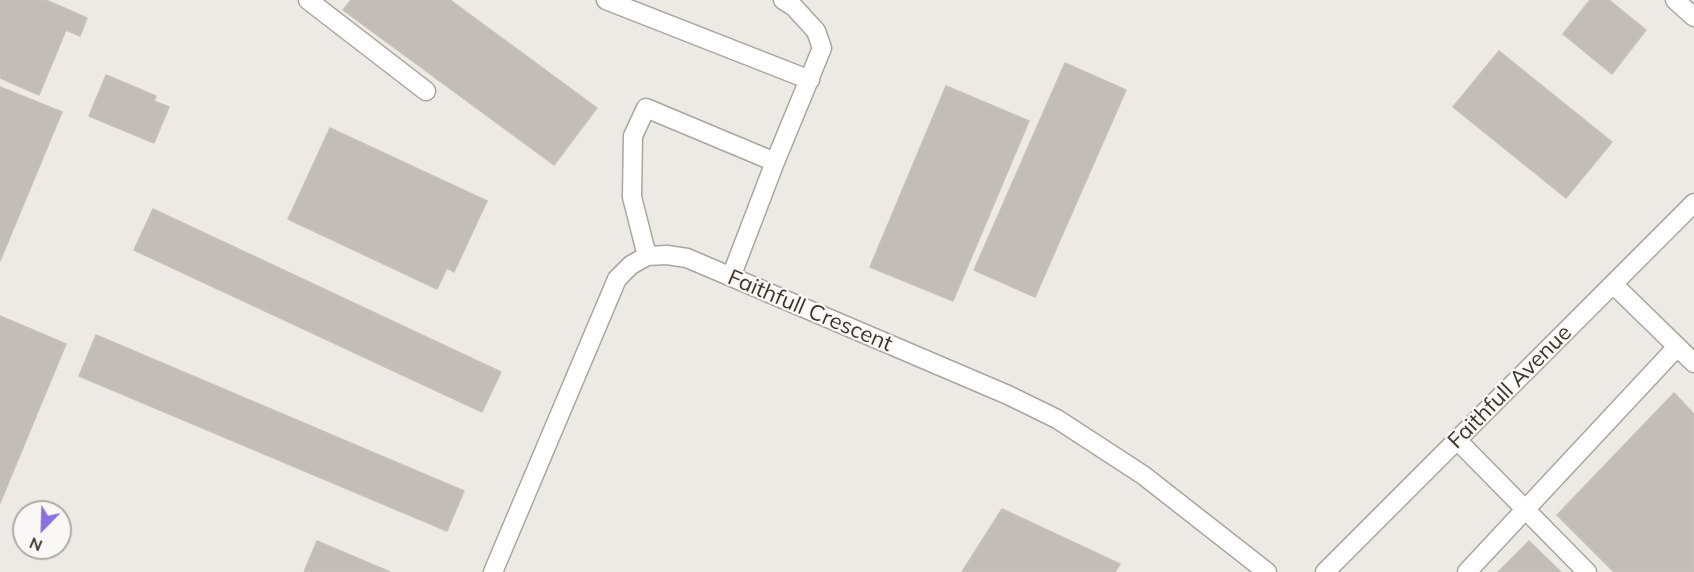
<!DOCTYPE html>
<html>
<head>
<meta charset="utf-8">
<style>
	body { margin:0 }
	#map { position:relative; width:1694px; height:572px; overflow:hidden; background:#edeae6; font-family:Mulish,sans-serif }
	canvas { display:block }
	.north { position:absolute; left:12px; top:500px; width:60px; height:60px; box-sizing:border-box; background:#faf8f7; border:2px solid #afaba4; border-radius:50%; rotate:203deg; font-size:16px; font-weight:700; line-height:24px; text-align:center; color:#3e3727 }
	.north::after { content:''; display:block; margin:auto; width:21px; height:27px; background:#8a6fe3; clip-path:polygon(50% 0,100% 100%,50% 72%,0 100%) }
</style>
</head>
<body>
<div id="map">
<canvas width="1694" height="572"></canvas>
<div class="north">N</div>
</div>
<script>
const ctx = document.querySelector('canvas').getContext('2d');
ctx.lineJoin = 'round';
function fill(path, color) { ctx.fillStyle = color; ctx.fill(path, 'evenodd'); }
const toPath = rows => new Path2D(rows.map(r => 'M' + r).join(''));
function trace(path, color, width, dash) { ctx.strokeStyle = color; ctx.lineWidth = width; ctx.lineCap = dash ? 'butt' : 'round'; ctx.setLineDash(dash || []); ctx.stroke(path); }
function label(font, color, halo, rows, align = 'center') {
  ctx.font = font + ' Mulish,sans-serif'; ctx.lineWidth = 4.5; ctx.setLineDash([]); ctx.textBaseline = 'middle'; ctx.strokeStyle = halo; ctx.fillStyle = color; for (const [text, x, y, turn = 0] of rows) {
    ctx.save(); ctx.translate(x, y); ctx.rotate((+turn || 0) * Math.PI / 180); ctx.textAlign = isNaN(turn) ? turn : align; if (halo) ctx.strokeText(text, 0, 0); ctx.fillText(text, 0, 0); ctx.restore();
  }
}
const building = toPath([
	[0,0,46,0,87,18,80,36,66,30,39,95,0,78,0,0],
	[351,0,450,0,597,108,554,165,343,10,351,0],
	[1590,0,1609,0,1646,30,1612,74,1563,34,1590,0],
	[1499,51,1612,142,1566,198,1453,107,1499,51],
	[1065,63,1126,90,1035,297,974,270,1065,63],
	[106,75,156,96,154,101,169,107,154,143,89,116,106,75],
	[946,86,1029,121,953,301,870,267,946,86],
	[0,87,62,112,0,261,0,87],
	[330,128,487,201,454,272,447,268,437,289,288,219,330,128],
	[153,209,501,372,482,412,134,250,153,209],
	[0,316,66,344,0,503,0,316],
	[96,335,464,491,447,531,79,376,96,335],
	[1674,393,1694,414,1694,572,1614,572,1557,515,1674,393],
	[1002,509,1120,564,1115,572,962,572,1002,509],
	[317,541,390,572,304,572,317,541],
	[1529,541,1561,572,1498,572,1529,541]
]);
const minor = toPath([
	[308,0,426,91],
	[606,0,810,80],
	[1675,0,1694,17],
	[775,162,822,48,816,31,794,7,783,0],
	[647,256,632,197,633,136,646,108,775,162,731,277],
	[1613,284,1694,363],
	[1457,440,1587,572],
	[493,572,617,279,631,265,647,256,667,255,687,258,1008,395,1057,419,1143,475,1267,572],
	[1325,572,1694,203],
	[1467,572,1677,347]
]);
const streetNames = [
	["Faithfull Crescent",810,311,23],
	["Faithfull Avenue",1510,387,-45]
];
fill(building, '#c2bdb6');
trace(building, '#c6c1b9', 1.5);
trace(minor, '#aaa69d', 21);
trace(minor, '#fff', 18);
label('22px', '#3e3727', '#faf8f7', streetNames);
</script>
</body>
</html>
